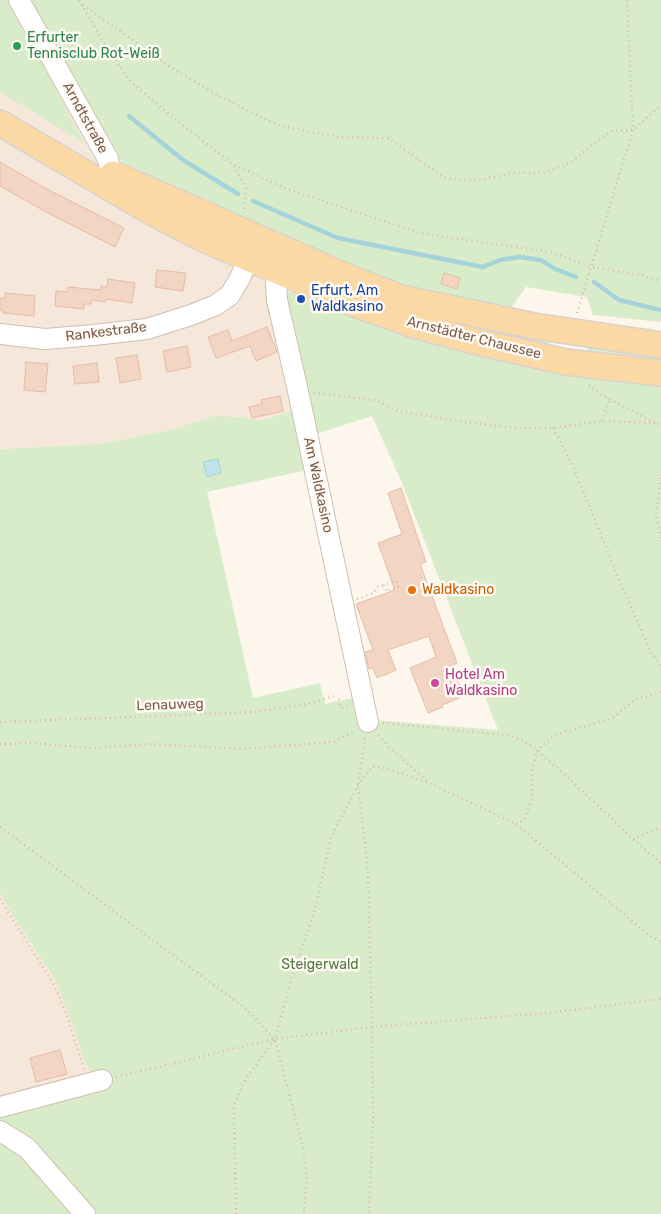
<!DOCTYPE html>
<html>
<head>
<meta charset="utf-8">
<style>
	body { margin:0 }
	canvas { display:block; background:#fdf6ec }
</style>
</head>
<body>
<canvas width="661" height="1214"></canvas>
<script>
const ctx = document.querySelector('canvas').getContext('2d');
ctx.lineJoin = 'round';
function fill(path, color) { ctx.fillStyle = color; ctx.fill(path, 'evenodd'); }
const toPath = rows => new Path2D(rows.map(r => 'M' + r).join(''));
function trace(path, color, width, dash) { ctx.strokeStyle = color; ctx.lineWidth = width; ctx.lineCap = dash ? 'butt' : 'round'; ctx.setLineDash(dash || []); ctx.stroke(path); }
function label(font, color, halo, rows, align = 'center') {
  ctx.font = font + ' Rubik,sans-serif'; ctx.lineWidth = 5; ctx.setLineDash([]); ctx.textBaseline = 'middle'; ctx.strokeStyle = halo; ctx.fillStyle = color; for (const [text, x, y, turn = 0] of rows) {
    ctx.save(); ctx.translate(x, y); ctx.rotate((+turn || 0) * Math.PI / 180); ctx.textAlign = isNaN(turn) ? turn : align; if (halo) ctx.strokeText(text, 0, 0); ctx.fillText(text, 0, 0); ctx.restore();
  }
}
const residential = toPath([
	[0,0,282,289,307,407,263,420,217,415,170,430,99,444,0,449],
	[0,893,14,917,57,983,94,1087,0,1112]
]);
const green = toPath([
	[0,0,9,0,84,143,0,92],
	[28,0,661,0,661,322,593,315,587,297,526,287,508,312,433,295,350,269,135,174,112,152],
	[289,266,552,339,552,343,543,346,461,327],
	[282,289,434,343,506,361,661,385,661,1214,0,1214,0,1112,94,1086,57,983,14,917,0,893,0,449,99,444,170,430,217,415,263,420,293,411,307,470,207,492,253,698,320,683,325,704,357,697,361,719,498,730,402,483,372,416,313,435],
	[591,344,661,353,661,365,589,353,587,348]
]);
const water = toPath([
	[218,459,221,473,207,477,203,462,218,459]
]);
const stream = toPath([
	[129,116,183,160,238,194],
	[253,201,338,238,483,267,500,260,520,257,541,260,553,268,576,277],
	[594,282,619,300,661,310]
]);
const building = toPath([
	[0,162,45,188,124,228,115,247,48,213,0,186,0,162],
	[157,270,186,273,183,291,155,287,157,270],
	[444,273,460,278,457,289,441,284,444,273],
	[108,279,135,283,132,303,105,299,105,302,92,300,91,304,84,304,84,309,55,306,56,291,67,292,68,287,100,290,101,286,107,287,108,279],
	[5,293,35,296,34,316,3,313,4,311,0,310,0,298,5,299,5,293],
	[267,327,277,352,256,361,250,346,216,358,208,337,228,330,232,341,267,327],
	[187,346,191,367,167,372,163,351,187,346],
	[137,355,141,379,120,383,116,358,137,355],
	[26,362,48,364,45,392,24,390,26,362],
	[97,363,99,382,75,384,73,366,97,363],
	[280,396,283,411,252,418,249,407,262,404,261,400,280,396],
	[401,488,426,562,420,564,457,663,451,666,464,696,442,705,443,707,428,713,410,668,436,657,429,636,388,650,396,670,377,678,373,668,369,669,365,652,373,650,356,604,395,590,378,543,402,534,388,493,401,488],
	[60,1050,67,1074,36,1082,30,1058,60,1050]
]);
const path = toPath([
	[79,0,110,53,131,82,172,117,234,165,289,190,424,234,551,252,591,267,641,275,661,281],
	[83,5,175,70,221,97,278,125,338,137,388,138,445,178,475,181,513,173,542,173,570,163,597,141,612,131,633,130,661,105],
	[234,166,246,187,244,212],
	[577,313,633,130,627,0],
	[589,385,602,395,655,423],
	[314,393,375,400,398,411,458,421,512,428,553,428,602,421,655,423,661,424],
	[602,421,610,399],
	[553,428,573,466,618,577,651,653,661,666],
	[661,478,656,515,661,538],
	[384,585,387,593],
	[357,599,374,593,377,587,396,581,398,587,386,591],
	[339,699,341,708,348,706],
	[0,722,254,712,307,704,338,695],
	[383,723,506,735,521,739,537,750,572,781,633,839,661,863],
	[379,735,389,747,427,781],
	[365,738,358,785,368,872,372,1027,373,1119,369,1214],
	[0,744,32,743,90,748,151,744,242,749,334,742,355,730],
	[516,824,524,820,532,799,532,769,537,750,555,735,613,718,634,700,661,692],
	[0,827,245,1008,275,1039,302,1143,307,1177,304,1214],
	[633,839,658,828,661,829],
	[0,899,54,985,66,1013,84,1069],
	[116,1077,275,1039,372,1027,548,1013,661,999],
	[236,1214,234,1107,244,1081,275,1039,292,977,315,910,331,837,358,785,373,766,389,769,429,783,516,824,649,935,661,942]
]);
const minor = toPath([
	[19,0,108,159,111,173,105,186],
	[281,257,276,284,277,300,298,391,368,722],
	[0,334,45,339,94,335,147,329,191,315,216,305,230,295,240,278,254,246],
	[0,1107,102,1080],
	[0,1131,27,1148,85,1214]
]);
const major = toPath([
	[0,123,146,209,197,236,352,303,417,326,474,341,566,362,661,373],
	[113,174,345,276,401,298,534,326,661,345]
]);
const markers = [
	[17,46,5,"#2e9e5b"],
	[301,299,5,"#1a4fb4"],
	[412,590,5,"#e8710a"],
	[435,683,5,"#d1479c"]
];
const leisureNames = [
	["Erfurter",27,38],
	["Tennisclub Rot-Weiß",27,54]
];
const streetNames = [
	["Arndtstraße",85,118,61],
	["Rankestraße",106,332,-7],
	["Arnstädter Chaussee",474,338,14],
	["Am Waldkasino",318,485,78],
	["Lenauweg",170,705,-2]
];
const transitNames = [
	["Erfurt, Am",311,291],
	["Waldkasino",311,307]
];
const foodNames = [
	["Waldkasino",422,590]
];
const hotelNames = [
	["Hotel Am",445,675],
	["Waldkasino",445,691]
];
const parkNames = [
	["Steigerwald",320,965]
];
fill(residential, '#f5e8da');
fill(green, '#d8ecc9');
fill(water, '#bfe3e8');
trace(water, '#a5d3da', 1);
trace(stream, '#a5d3da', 4.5);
fill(building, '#f3d5c3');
trace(building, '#e6bba3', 1);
trace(minor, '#d1beb0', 22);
trace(major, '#dad1cd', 28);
trace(path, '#d9b8a5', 2.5, [1, 4]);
trace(minor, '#fff', 20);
trace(major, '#fbd9a5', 25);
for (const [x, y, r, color] of markers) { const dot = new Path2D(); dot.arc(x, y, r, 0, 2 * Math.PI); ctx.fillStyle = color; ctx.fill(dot); trace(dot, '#fffaf3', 2); }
label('14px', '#27864d', '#fffaf3', leisureNames, 'left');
label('14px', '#7a5c4d', '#fffaf3', streetNames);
label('14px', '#164399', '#fffaf3', transitNames, 'left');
label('14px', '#c56008', '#fffaf3', foodNames, 'left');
label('14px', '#b23c85', '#fffaf3', hotelNames, 'left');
label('14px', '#537a41', '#fffaf3', parkNames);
</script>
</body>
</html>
